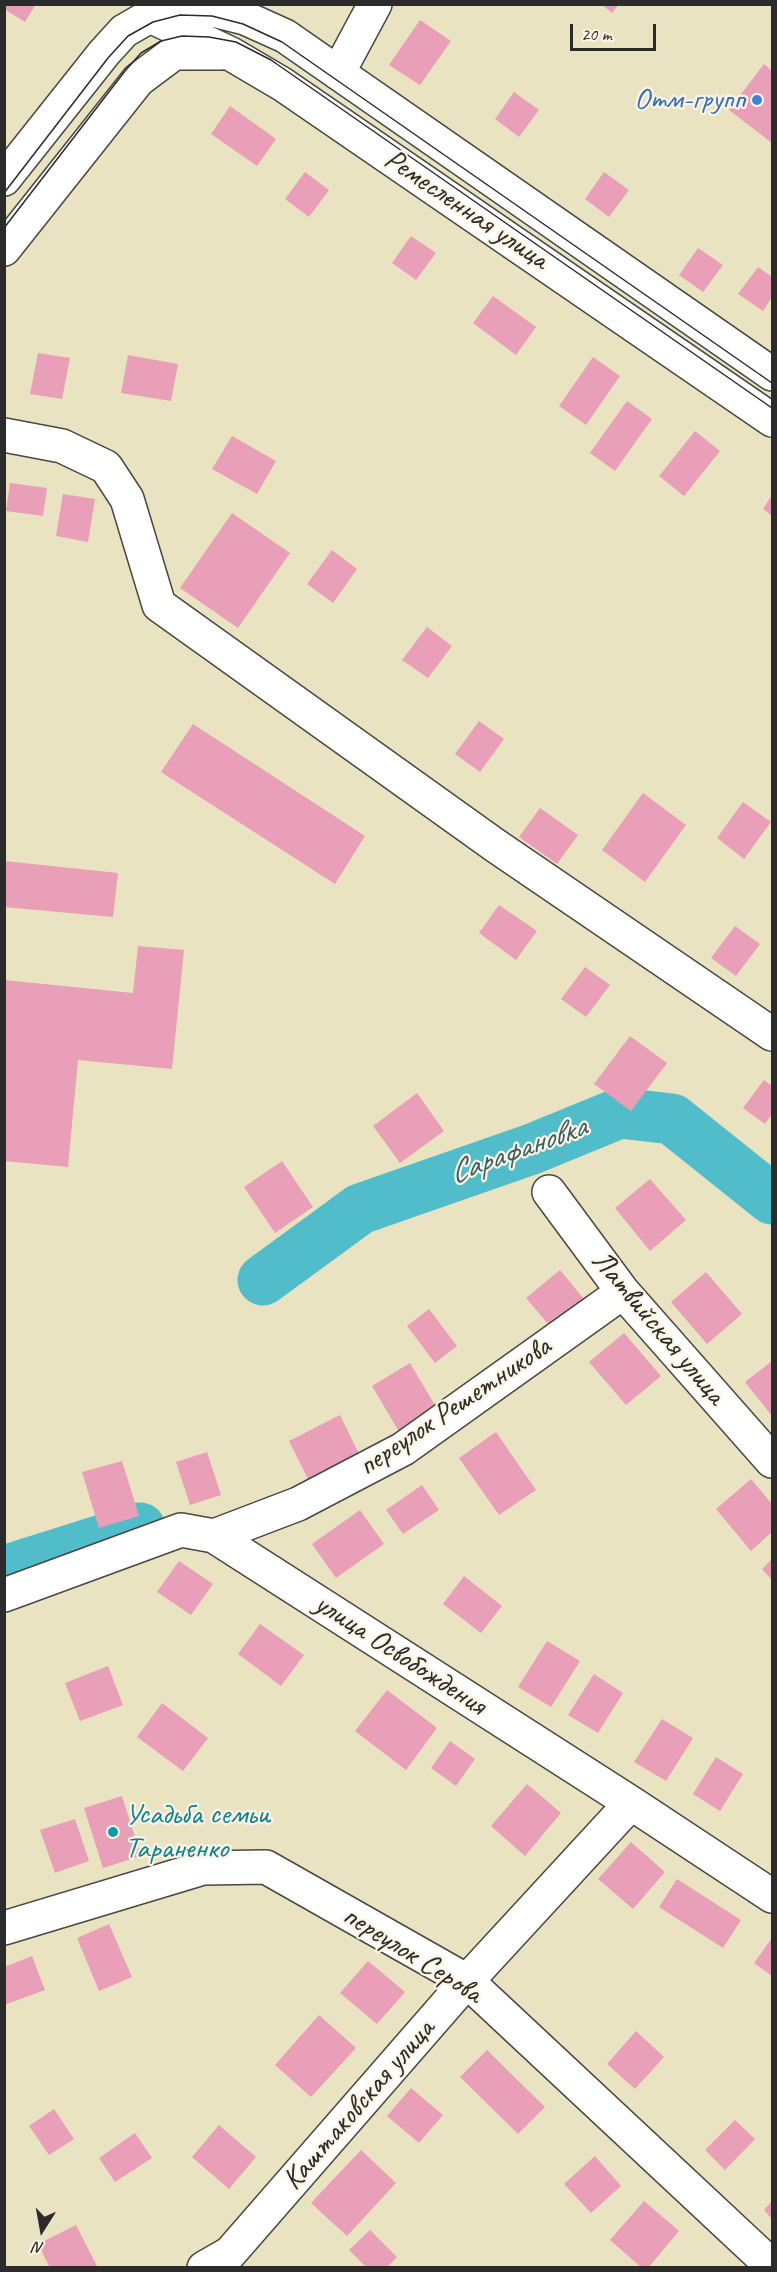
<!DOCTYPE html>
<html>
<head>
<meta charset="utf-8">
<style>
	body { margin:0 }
	#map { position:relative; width:777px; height:2272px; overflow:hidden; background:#eae3c2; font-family:Caveat,sans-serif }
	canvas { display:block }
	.frame { position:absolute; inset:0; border:6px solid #2b2b2b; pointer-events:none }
	.north { position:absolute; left:12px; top:2200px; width:60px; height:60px; -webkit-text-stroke:4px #fcf5e5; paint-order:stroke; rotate:191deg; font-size:16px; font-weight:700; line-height:24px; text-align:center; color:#2b2b2b }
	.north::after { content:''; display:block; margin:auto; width:21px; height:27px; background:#2b2b2b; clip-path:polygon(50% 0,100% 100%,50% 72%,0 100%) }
	.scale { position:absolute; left:570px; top:24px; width:86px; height:27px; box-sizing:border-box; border:3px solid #2b2b2b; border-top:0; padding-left:8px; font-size:18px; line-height:21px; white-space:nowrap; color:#2b2b2b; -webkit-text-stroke:4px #fcf5e5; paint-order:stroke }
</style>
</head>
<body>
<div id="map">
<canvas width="777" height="2272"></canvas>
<div class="frame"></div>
<div class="north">N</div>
<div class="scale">20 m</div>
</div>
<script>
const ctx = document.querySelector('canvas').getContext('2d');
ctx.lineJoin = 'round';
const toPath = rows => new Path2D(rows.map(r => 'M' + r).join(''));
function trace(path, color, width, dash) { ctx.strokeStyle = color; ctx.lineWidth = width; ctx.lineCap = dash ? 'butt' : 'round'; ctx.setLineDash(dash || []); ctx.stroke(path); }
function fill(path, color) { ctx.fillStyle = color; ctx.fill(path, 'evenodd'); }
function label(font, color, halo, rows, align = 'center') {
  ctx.font = font + ' Caveat,sans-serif'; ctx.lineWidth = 4.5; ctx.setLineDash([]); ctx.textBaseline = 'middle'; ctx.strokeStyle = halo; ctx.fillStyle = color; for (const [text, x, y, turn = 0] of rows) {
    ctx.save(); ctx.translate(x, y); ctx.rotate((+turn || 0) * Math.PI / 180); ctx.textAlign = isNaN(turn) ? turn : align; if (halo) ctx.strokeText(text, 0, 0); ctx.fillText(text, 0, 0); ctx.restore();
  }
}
const river = toPath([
	[263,1280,360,1209,532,1149,620,1113,672,1119,772,1199],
	[4,1571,140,1528]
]);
const building = toPath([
	[4,4,36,4,25,22,4,9],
	[601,4,619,4,612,13],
	[420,20,451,41,420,85,389,65],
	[764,64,772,71,772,143,729,110],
	[514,92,539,110,519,137,495,119],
	[230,106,276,139,257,166,211,134],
	[305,172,329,190,309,217,285,199],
	[604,172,629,190,609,217,585,199],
	[411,236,436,253,416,280,392,263],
	[698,248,723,265,703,292,679,275],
	[758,267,772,277,772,297,763,311,738,294],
	[493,296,536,327,516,355,473,323],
	[38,353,70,358,62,399,30,394],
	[128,355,178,364,171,401,121,393],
	[593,357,620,376,586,425,559,406],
	[627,401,652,419,615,471,590,453],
	[695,431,720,451,684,496,659,476],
	[232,436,276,461,257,494,212,469],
	[10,483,47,488,43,516,6,511],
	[63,494,95,499,88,542,56,536],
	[772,495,772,516,763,509],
	[232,513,290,553,238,628,180,588],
	[332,550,357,569,333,603,307,584],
	[427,627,452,646,428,678,402,660],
	[479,721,504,739,480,772,455,754],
	[193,724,365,836,335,884,161,772],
	[643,793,686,825,645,882,602,850],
	[743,802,771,822,744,859,717,838],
	[540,808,578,835,557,864,519,837],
	[4,861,118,873,113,917,4,907],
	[499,905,537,931,516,960,479,933],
	[735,926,760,944,736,976,711,958],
	[138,946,184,950,172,1069,78,1060,68,1167,4,1161,4,980,133,993],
	[585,967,610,985,586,1017,561,999],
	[630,1036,667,1063,631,1111,594,1084],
	[764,1080,772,1086,772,1114,765,1124,743,1108],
	[417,1093,444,1131,400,1163,373,1126],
	[282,1161,313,1207,275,1233,244,1187],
	[650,1179,686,1220,650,1251,615,1208],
	[560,1270,588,1304,555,1332,526,1298],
	[706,1272,742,1314,707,1344,671,1302],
	[429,1309,457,1346,435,1363,407,1326],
	[624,1333,661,1376,626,1405,589,1362],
	[772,1361,772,1416,745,1382],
	[410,1363,439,1412,401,1435,372,1386],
	[340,1415,360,1456,309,1481,289,1441],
	[496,1432,536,1490,499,1515,459,1458],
	[207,1452,221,1495,190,1505,176,1462],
	[122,1461,139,1516,99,1528,82,1472],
	[751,1479,772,1504,772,1532,751,1551,716,1509],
	[422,1485,439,1510,403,1534,386,1510],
	[360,1510,384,1544,336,1578,312,1544],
	[772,1559,772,1580,762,1569],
	[179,1561,213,1584,191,1615,157,1592],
	[464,1576,502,1606,481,1633,443,1604],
	[260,1624,304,1655,281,1686,238,1654],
	[547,1641,580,1661,551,1707,518,1687],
	[108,1666,123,1705,80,1721,65,1683],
	[594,1674,623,1693,598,1733,568,1715],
	[387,1690,437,1728,406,1770,355,1731],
	[162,1703,208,1738,183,1771,137,1737],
	[662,1719,693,1738,666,1781,634,1762],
	[450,1741,475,1759,456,1786,431,1768],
	[716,1757,743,1774,720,1811,693,1794],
	[527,1784,561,1813,525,1856,491,1826],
	[122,1796,141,1856,103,1868,84,1808],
	[75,1819,89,1861,55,1873,40,1830],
	[631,1842,665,1872,633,1909,598,1879],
	[677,1879,741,1920,723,1948,659,1907],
	[109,1924,132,1977,99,1991,77,1938],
	[772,1938,772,1976,754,1963],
	[32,1956,45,1990,4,2005,4,1967],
	[368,1961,405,1992,377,2024,340,1993],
	[319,2015,356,2048,311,2097,275,2065],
	[636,2031,664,2057,635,2089,607,2064],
	[487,2050,545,2107,518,2134,460,2077],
	[411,2088,443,2115,419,2143,387,2116],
	[54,2109,74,2139,49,2155,29,2126],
	[735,2120,755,2139,725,2170,705,2150],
	[219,2125,256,2157,229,2189,192,2157],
	[135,2133,152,2158,115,2182,99,2158],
	[361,2150,396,2183,347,2236,311,2203],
	[595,2156,621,2186,591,2213,564,2184],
	[644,2201,679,2231,648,2268,642,2268,610,2240],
	[772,2201,772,2219,764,2210],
	[76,2225,98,2268,50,2268,38,2244],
	[370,2230,397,2257,386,2268,367,2268,349,2250]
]);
const minor = toPath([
	[150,16,231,54,282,84,772,420],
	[338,73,375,4],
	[4,179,104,53,124,31,150,16,180,9,213,10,245,18,285,36,772,374],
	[4,249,138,80,174,53,221,53],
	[4,435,62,446,106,467,127,499,159,605,496,846,772,1034],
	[549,1192,623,1292,772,1461],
	[214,1536,298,1504,403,1449,623,1292],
	[4,1595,181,1530,214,1536,631,1803,772,1896],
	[4,1928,203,1868,266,1867,467,1981,772,2266],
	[204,2268,230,2253,467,1981,631,1803]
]);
const tram = toPath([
	[4,193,108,58,128,36,153,22,180,15,212,16,243,24,282,42,772,383],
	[4,228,125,71,141,53,161,41,182,36,209,37,236,42,271,60,772,408]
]);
const markers = [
	[757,100,6,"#3f7fe0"],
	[113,1832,6,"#0f9aa8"]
];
const shopNames = [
	["Отм-групп",745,100]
];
const streetNames = [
	["Ремесленная улица",466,210,34],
	["Латвийская улица",658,1328,50],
	["переулок Решетникова",455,1407,-34],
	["улица Освобождения",400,1655,33],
	["переулок Серова",412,1955,32],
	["Каштаковская улица",359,2105,-49]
];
const cultureNames = [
	["Усадьба семьи",125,1815],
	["Тараненко",125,1849]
];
const waterNames = [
	["Сарафановка",518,1151,-20]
];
trace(river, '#51bdca', 51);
fill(building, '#e89fb7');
trace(minor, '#484742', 36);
trace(minor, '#fff', 33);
trace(tram, '#2b2b2b', 1.5);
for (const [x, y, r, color] of markers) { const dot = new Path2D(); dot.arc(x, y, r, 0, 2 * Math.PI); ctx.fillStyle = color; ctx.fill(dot); trace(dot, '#fcf5e5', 2); }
label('30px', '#366cbe', '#fcf5e5', shopNames, 'right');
label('30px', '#2b2b2b', '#fcf5e5', streetNames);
label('30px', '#0d838f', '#fcf5e5', cultureNames, 'left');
label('italic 32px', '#385e63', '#fcf5e5', waterNames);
</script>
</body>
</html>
